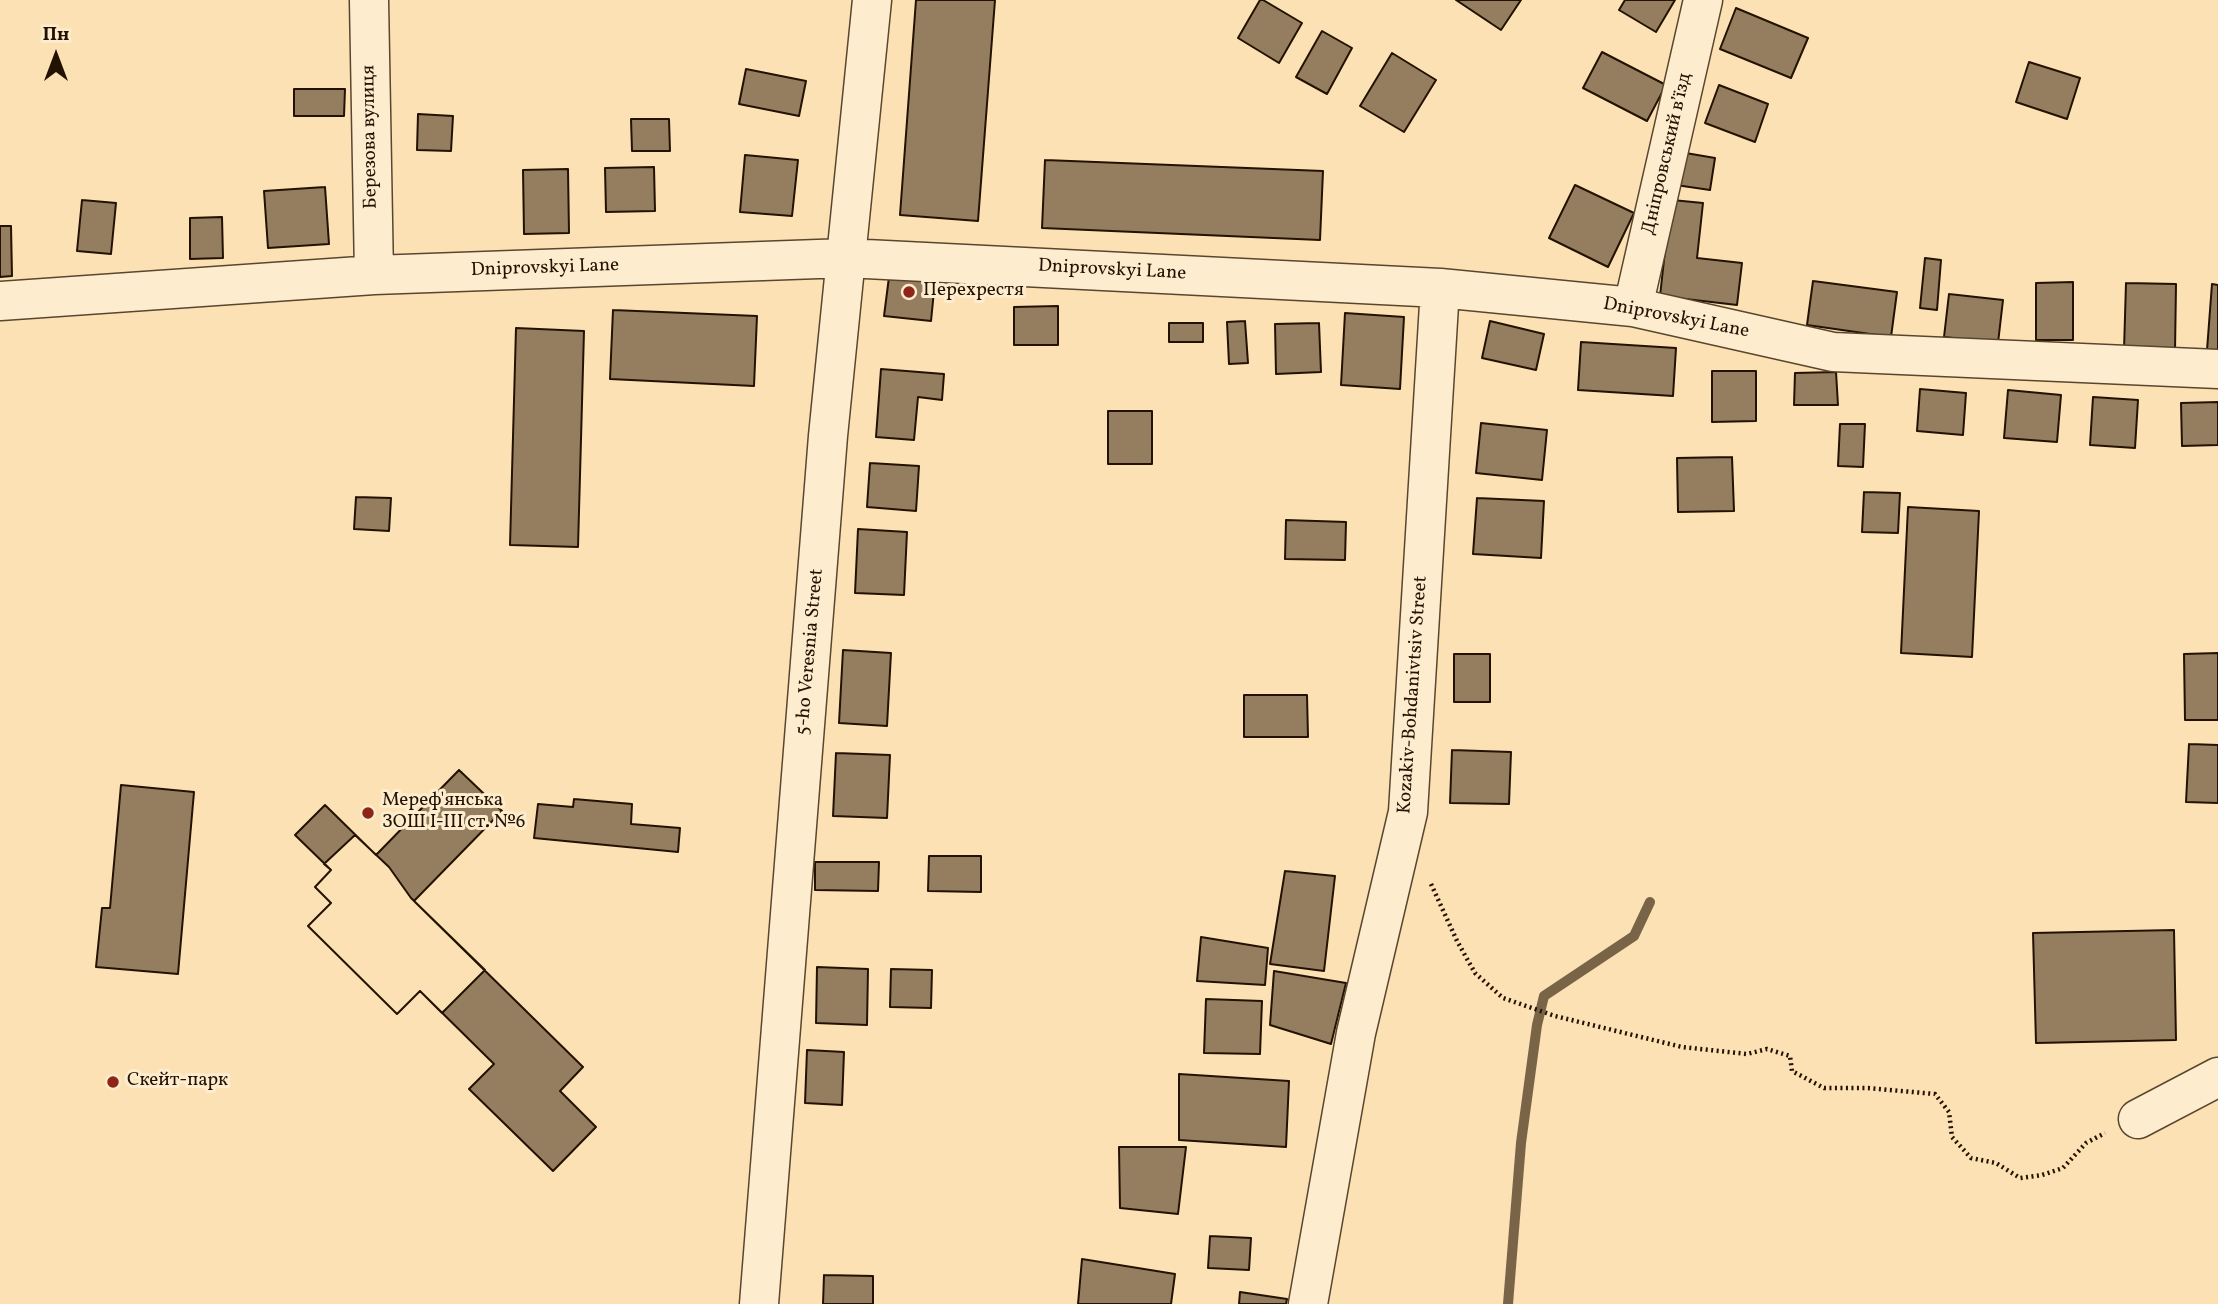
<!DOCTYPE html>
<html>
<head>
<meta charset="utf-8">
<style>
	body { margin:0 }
	#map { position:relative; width:2218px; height:1304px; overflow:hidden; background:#fce1b4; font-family:Vollkorn,serif }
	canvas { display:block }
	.north { position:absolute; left:21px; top:21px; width:70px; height:70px; -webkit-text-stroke:5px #fdecce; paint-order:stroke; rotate:0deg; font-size:19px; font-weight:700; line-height:28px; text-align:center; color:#231202 }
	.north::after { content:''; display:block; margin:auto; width:24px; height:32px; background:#231202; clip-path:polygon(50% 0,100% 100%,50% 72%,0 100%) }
</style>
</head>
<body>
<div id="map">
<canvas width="2218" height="1304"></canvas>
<div class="north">Пн</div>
</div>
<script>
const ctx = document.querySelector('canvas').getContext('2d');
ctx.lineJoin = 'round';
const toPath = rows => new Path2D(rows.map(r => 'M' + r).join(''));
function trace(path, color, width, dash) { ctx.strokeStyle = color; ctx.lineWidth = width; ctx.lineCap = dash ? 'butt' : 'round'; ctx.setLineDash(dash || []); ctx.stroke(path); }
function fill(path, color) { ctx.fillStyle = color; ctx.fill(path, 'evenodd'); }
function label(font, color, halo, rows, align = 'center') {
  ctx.font = font + ' Vollkorn,serif'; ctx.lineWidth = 6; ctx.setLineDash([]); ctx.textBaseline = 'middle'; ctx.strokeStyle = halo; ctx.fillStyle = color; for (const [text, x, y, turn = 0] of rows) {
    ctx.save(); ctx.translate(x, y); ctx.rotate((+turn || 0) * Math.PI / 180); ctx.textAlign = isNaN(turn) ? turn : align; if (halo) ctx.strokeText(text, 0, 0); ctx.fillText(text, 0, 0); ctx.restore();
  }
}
const stream = toPath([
	[1508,1304,1521,1143,1537,1025,1544,996,1634,936,1650,902]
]);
const building = toPath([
	[916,0,995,0,978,221,900,215,916,0],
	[1260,0,1263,0,1302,23,1279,63,1238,38,1260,0],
	[1456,0,1521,0,1501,30,1456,0],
	[1625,0,1675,0,1656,32,1619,10,1625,0],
	[1736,8,1808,38,1791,78,1720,49,1736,8],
	[1322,31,1352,48,1327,94,1296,77,1322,31],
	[1602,52,1666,85,1647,121,1583,88,1602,52],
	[1392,53,1436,80,1404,132,1360,106,1392,53],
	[2029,62,2080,78,2067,119,2016,102,2029,62],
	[746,69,806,81,799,116,739,104,746,69],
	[1719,85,1768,104,1755,142,1705,123,1719,85],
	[294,89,345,89,344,116,294,116,294,89],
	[418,114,453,116,451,151,417,150,418,114],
	[631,119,669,119,670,151,632,151,631,119],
	[1674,151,1715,158,1710,190,1669,184,1674,151],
	[745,155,798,160,792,216,740,212,745,155],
	[1045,160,1323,171,1320,240,1042,228,1045,160],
	[654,167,655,211,606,212,605,168,654,167],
	[568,169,569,233,524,234,523,170,568,169],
	[1575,185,1634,213,1608,267,1549,238,1575,185],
	[325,187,329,244,268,248,264,191,325,187],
	[1662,199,1703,203,1697,258,1742,263,1737,305,1660,296,1666,242,1662,199],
	[82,200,116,203,111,254,77,251,82,200],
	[222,217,223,258,190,259,190,218,222,217],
	[0,226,11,226,12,276,0,277,0,226],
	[1925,258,1941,260,1937,310,1920,308,1925,258],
	[889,277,935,281,931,321,884,316,889,277],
	[1813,281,1897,292,1891,337,1807,325,1813,281],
	[2073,282,2073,340,2036,340,2036,283,2073,282],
	[2126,283,2176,284,2175,351,2124,350,2126,283],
	[2212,284,2218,285,2218,351,2207,350,2212,284],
	[1949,294,2003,300,1998,343,1944,337,1949,294],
	[1058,306,1058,345,1014,345,1014,307,1058,306],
	[613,310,757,316,754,386,610,379,613,310],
	[1345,313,1404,317,1400,389,1341,385,1345,313],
	[1245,321,1248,363,1229,364,1227,322,1245,321],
	[1490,321,1544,334,1536,370,1482,358,1490,321],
	[1169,323,1203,323,1203,342,1169,342,1169,323],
	[1319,323,1321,372,1276,374,1275,324,1319,323],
	[516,328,584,331,578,547,510,545,516,328],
	[1581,342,1676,348,1673,396,1578,390,1581,342],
	[881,369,944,374,942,400,918,397,914,440,876,437,881,369],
	[1712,371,1756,371,1756,421,1712,422,1712,371],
	[1836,372,1838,405,1794,405,1795,373,1836,372],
	[1920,389,1966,393,1963,435,1917,431,1920,389],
	[2008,390,2061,395,2057,442,2004,438,2008,390],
	[2093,397,2138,400,2135,448,2090,445,2093,397],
	[2218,402,2218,445,2182,446,2181,403,2218,402],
	[1108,411,1152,411,1152,464,1108,464,1108,411],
	[1481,423,1547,430,1542,480,1476,473,1481,423],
	[1840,424,1865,424,1863,467,1838,466,1840,424],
	[1732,457,1734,511,1678,512,1677,458,1732,457],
	[870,463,919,466,916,511,867,507,870,463],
	[1864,492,1900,493,1898,533,1862,532,1864,492],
	[356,497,391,498,389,531,354,529,356,497],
	[1477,498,1544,501,1541,558,1473,554,1477,498],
	[1908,507,1979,511,1972,657,1901,653,1908,507],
	[1286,520,1346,522,1345,560,1285,559,1286,520],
	[858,529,907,532,904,595,855,593,858,529],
	[843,650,891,653,887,726,839,723,843,650],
	[2218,653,2218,720,2185,720,2184,654,2218,653],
	[1454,654,1490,654,1490,702,1454,702,1454,654],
	[1244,695,1307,695,1308,737,1244,737,1244,695],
	[2189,744,2218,745,2218,803,2186,802,2189,744],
	[1452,750,1511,752,1509,804,1450,803,1452,750],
	[836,753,890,755,887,818,833,816,836,753],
	[459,770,502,811,414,901,583,1067,560,1091,596,1127,553,1171,469,1089,494,1064,420,991,397,1014,308,926,331,903,315,887,331,870,295,835,325,805,376,855,459,770],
	[121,785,194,792,178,974,96,967,102,908,110,908,121,785],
	[574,799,632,804,631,824,680,828,678,852,534,838,538,804,573,807,574,799],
	[355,835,389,867,411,898,485,970,442,1013,420,991,397,1014,308,926,331,903,315,887,331,870,324,864,355,835],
	[929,856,981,856,981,892,928,891,929,856],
	[815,862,879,862,878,891,815,890,815,862],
	[1285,871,1335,876,1324,971,1270,964,1285,871],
	[2174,930,2176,1040,2036,1043,2033,933,2174,930],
	[1201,937,1268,948,1265,985,1197,981,1201,937],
	[817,967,868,969,867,1025,816,1023,817,967],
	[891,969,932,970,931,1008,890,1007,891,969],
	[1274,971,1346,983,1331,1044,1270,1025,1274,971],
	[1206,999,1262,1001,1260,1054,1204,1053,1206,999],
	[807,1050,844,1052,842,1105,805,1103,807,1050],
	[1179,1074,1289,1081,1286,1147,1179,1140,1179,1074],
	[1119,1147,1186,1147,1178,1214,1120,1208,1119,1147],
	[1210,1236,1251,1238,1249,1270,1208,1268,1210,1236],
	[1082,1259,1175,1274,1171,1304,1078,1304,1082,1259],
	[824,1275,873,1276,873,1304,823,1304,824,1275],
	[1240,1292,1287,1299,1286,1304,1239,1304,1240,1292]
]);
const path = toPath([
	[1431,884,1457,941,1475,973,1503,998,1555,1016,1682,1047,1747,1054,1767,1049,1790,1056,1792,1071,1824,1088,1868,1088,1935,1094,1949,1112,1952,1137,1971,1158,1996,1163,2020,1178,2042,1175,2063,1168,2086,1143,2105,1133]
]);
const minor = toPath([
	[369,0,374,275],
	[0,301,374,275,846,258,1440,288,1633,307,1833,352,2218,369],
	[1633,307,1703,0],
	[2138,1119,2218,1077],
	[759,1304,828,436,872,0],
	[1308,1304,1356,1033,1408,812,1440,288]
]);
const markers = [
	[909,292,7,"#8f2418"],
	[368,813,7,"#8f2418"],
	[113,1082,7,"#8f2418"]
];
const streetNames = [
	["Березова вулиця",371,137,-91],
	["Дніпровський в’їзд",1668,154,-77],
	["Dniprovskyi Lane",545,269,-2],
	["Dniprovskyi Lane",1112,271,3],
	["Dniprovskyi Lane",1676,319,11],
	["5-ho Veresnia Street",811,652,-85],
	["Kozakiv-Bohdanivtsiv Street",1414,695,-86]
];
const poiNames = [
	["Перехрестя",923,292],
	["Мереф'янська",382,802],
	["ЗОШ І-ІІІ ст. №6",382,824],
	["Скейт-парк",127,1082]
];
trace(stream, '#796448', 10);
fill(building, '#947e5f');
trace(building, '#231202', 2);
trace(minor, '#59462e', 41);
trace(path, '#231202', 4.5, [2, 3.5]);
trace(minor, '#fdecce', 38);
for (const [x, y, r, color] of markers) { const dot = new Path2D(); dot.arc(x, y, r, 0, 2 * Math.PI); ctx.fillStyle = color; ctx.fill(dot); trace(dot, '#fdecce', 2.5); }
label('19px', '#231202', '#fdecce', streetNames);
label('19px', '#231202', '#fdecce', poiNames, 'left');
</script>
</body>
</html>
